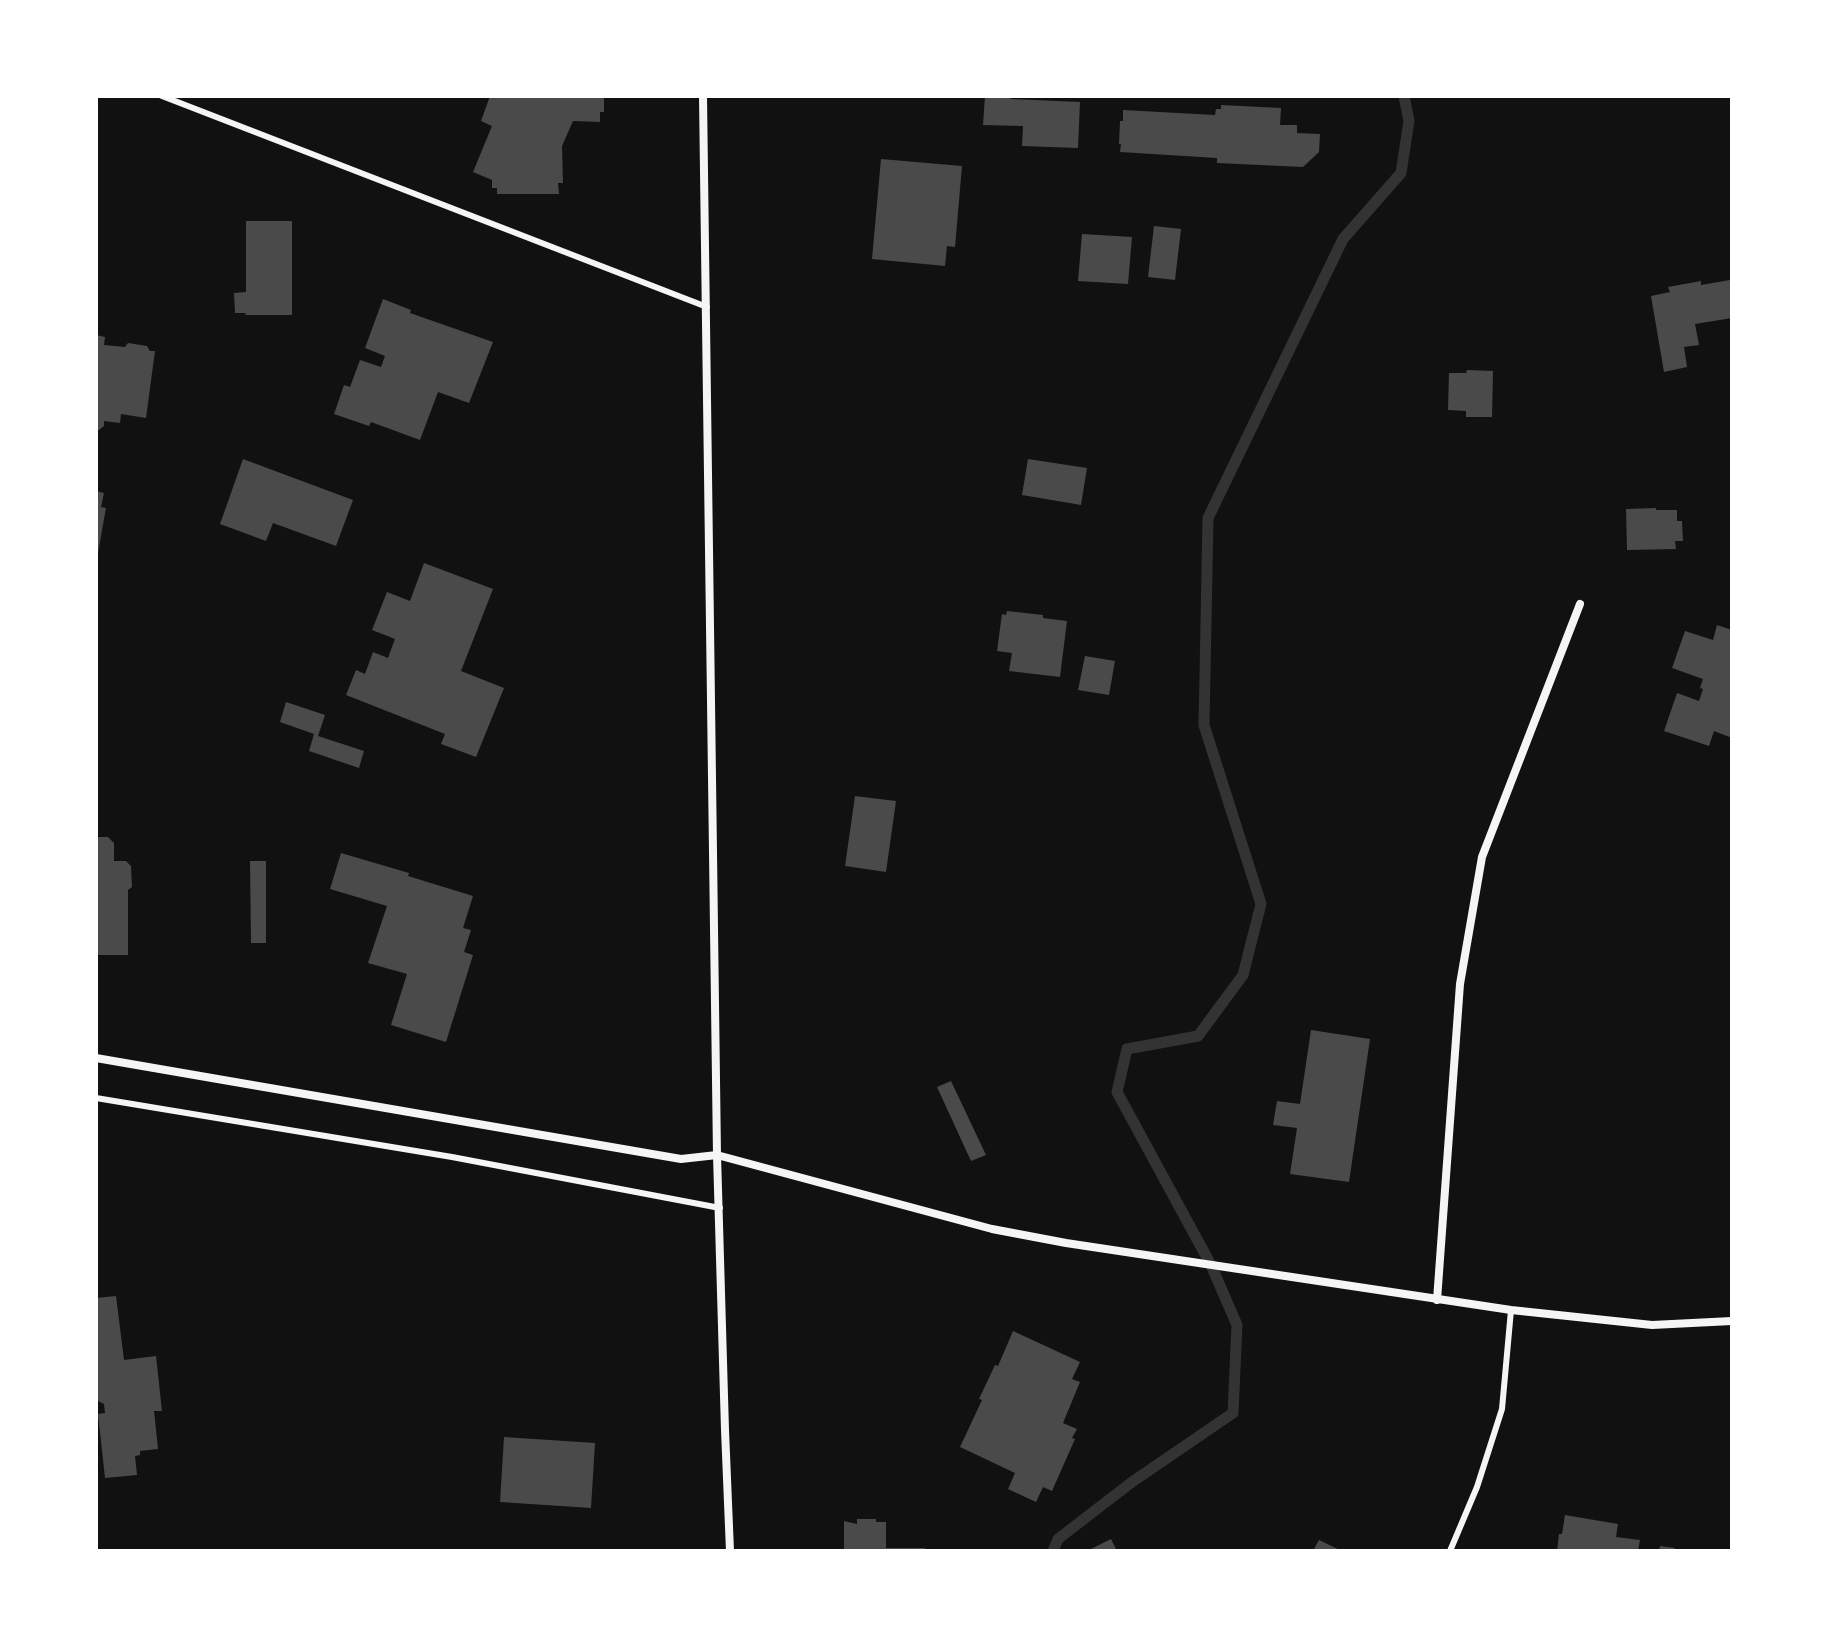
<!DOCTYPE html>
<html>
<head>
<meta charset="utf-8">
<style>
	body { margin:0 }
	#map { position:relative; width:1828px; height:1647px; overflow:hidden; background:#111; font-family:Montserrat,sans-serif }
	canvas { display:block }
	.frame { position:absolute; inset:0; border:98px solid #fff; pointer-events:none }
</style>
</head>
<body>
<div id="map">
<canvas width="1828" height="1647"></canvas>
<div class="frame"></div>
</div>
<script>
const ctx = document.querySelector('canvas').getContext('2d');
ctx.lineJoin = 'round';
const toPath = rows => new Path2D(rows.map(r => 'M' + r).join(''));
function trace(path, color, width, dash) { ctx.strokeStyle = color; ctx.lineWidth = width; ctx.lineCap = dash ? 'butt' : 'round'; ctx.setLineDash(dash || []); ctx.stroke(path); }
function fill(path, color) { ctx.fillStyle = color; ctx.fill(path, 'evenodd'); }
const stream = toPath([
	[1053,1551,1058,1539,1132,1482,1233,1413,1237,1325,1211,1265,1117,1092,1127,1049,1198,1036,1243,975,1261,904,1204,725,1208,518,1343,239,1401,173,1409,121,1404,96]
]);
const building = toPath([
	[490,96,604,96,604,112,600,112,600,122,573,121,562,146,563,183,558,183,559,194,497,194,497,188,492,188,492,180,473,172,492,126,481,121],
	[985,96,1011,96,1011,99,1080,102,1078,148,1022,146,1023,126,983,125],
	[1221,105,1281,108,1280,125,1297,125,1297,133,1320,134,1319,152,1303,167,1217,163,1217,158,1120,152,1121,144,1119,144,1120,121,1123,121,1123,110,1215,115,1216,109,1221,109],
	[881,159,962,166,955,247,947,246,945,266,872,259],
	[246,221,292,221,292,315,245,315,246,313,235,313,234,293,246,292],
	[1154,226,1181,229,1175,280,1148,277],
	[1082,234,1132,237,1128,284,1078,281],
	[1730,280,1732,318,1695,324,1699,345,1684,347,1687,367,1664,372,1651,296,1670,292,1668,287,1701,281,1701,285],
	[383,299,411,310,410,313,493,342,469,403,438,392,420,440,371,422,369,426,334,414,344,385,350,387,360,360,381,367,385,356,365,348],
	[96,335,105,337,104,345,125,347,128,343,147,346,150,351,155,351,146,418,121,414,120,423,104,421,104,426,99,430,96,430],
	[1467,370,1493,371,1492,417,1466,417,1466,411,1448,410,1449,373,1466,373],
	[243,459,353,500,336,546,273,523,266,541,220,524],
	[1028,459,1087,468,1081,505,1022,495],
	[96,491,104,493,101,507,106,508,98,553,96,553],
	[1656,508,1656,510,1677,510,1677,521,1682,521,1683,541,1675,541,1676,549,1627,550,1626,509],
	[424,563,493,589,461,671,504,688,476,757,441,744,445,734,346,695,356,670,365,674,373,652,388,658,395,639,372,630,387,592,410,601],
	[1007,611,1043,615,1043,618,1067,621,1060,677,1009,671,1012,653,997,651,1002,614,1006,615],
	[1717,625,1732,630,1732,738,1714,731,1709,746,1664,731,1677,693,1699,701,1703,689,1700,688,1703,679,1672,668,1685,631,1713,640],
	[1085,656,1115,661,1109,695,1078,690],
	[286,702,325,715,318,736,364,751,359,768,309,751,314,734,280,722],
	[855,796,896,801,886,872,845,866],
	[96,837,108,837,114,843,114,861,126,861,131,866,132,887,128,890,128,955,96,955],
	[341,853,409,873,408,876,473,896,463,928,471,930,464,952,473,955,446,1042,391,1025,407,974,368,963,387,906,330,889],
	[250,861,266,861,266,943,251,943],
	[1311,1030,1370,1039,1349,1182,1290,1174,1297,1128,1273,1125,1277,1101,1300,1104],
	[951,1081,986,1155,971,1161,937,1087],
	[116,1296,124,1360,156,1356,162,1411,154,1411,158,1449,140,1451,140,1455,135,1456,137,1475,105,1478,98,1414,105,1413,104,1404,96,1400,96,1298],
	[1013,1331,1080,1362,1072,1379,1080,1382,1063,1423,1077,1429,1072,1438,1075,1439,1052,1491,1043,1487,1036,1502,1008,1489,1015,1473,960,1447,982,1400,979,1399,995,1365,998,1366],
	[504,1437,595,1443,591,1508,500,1502],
	[1565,1515,1618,1524,1616,1537,1640,1540,1638,1551,1557,1551,1559,1534,1562,1534],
	[857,1519,876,1519,876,1522,886,1522,886,1548,925,1548,925,1551,844,1551,844,1521,857,1524],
	[1111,1539,1117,1551,1087,1551],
	[1319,1540,1342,1551,1313,1551],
	[1660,1546,1675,1548,1675,1551,1659,1551]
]);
const service = toPath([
	[162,96,707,307],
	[96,1098,452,1157,720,1208],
	[1450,1551,1477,1487,1502,1409,1511,1310]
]);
const minor = toPath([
	[703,96,717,1155,725,1430,730,1551],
	[96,1058,681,1159,717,1155,992,1229,1066,1243,1511,1310,1652,1325,1732,1321],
	[1437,1300,1460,984,1482,857,1580,604]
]);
trace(stream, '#333', 11);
fill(building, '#4a4a4a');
trace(service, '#f5f5f5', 6);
trace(minor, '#f5f5f5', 8);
</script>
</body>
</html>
